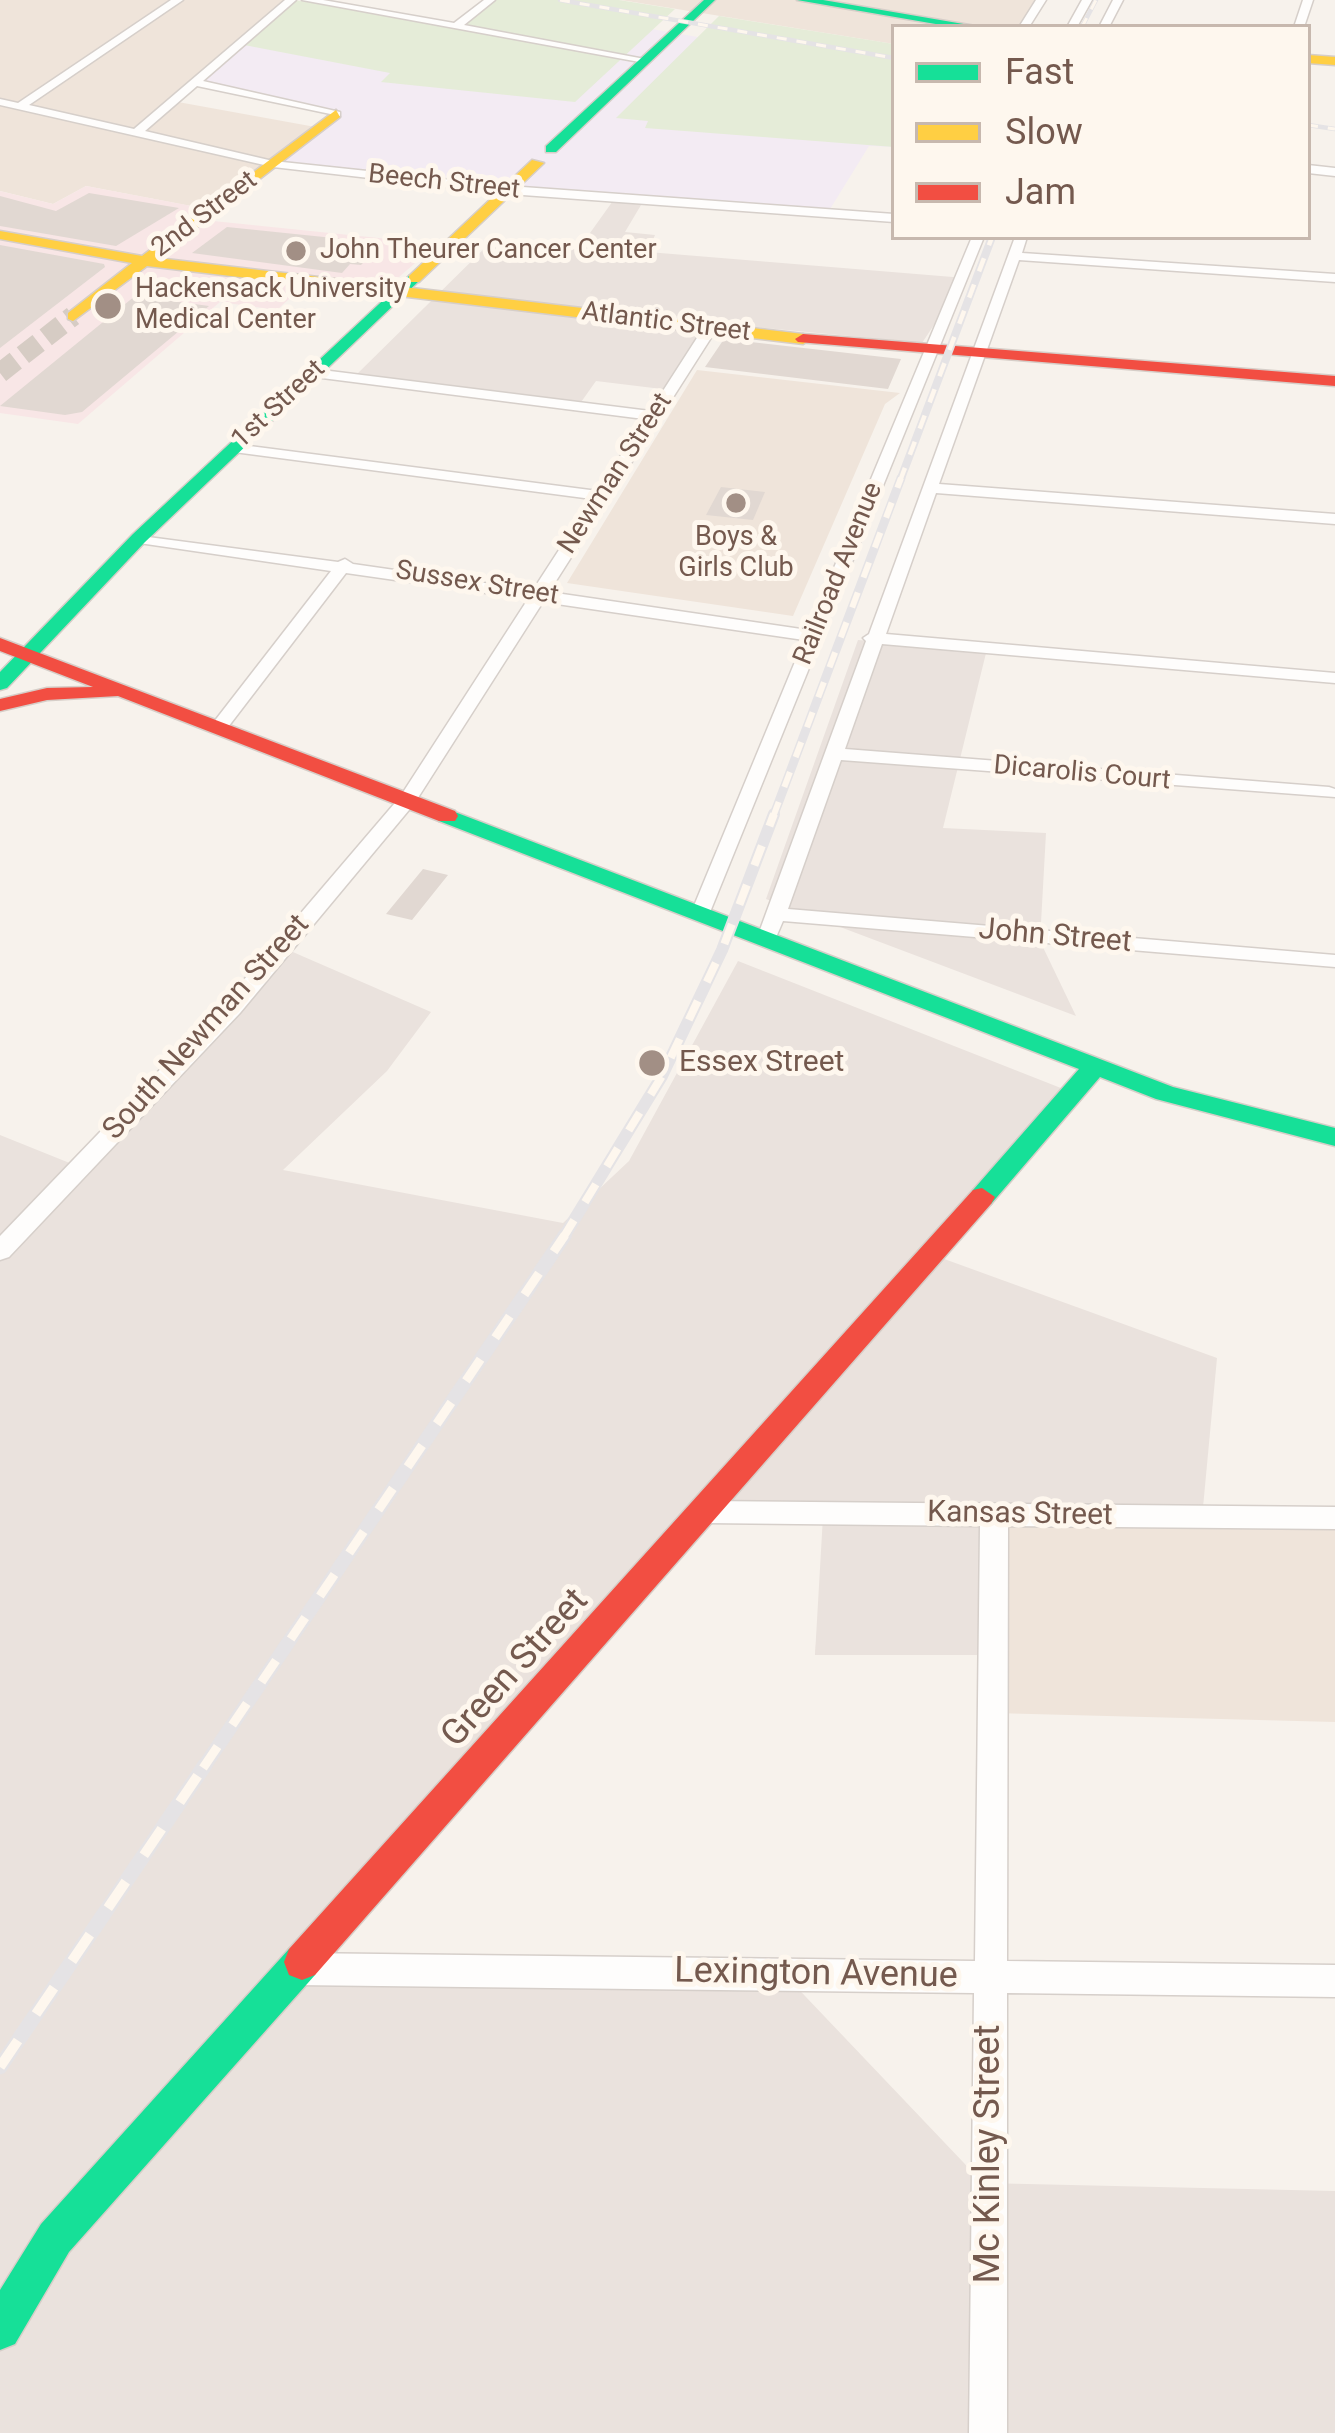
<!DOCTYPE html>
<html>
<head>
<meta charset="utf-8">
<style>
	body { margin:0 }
	#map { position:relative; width:1335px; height:2433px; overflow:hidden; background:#f7f2ec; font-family:Roboto,sans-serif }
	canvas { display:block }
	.legend { position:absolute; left:891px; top:24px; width:420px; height:216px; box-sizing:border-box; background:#fef7ee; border:3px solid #c7b8ae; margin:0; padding:15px 21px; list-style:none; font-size:36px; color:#74594e }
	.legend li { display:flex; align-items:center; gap:24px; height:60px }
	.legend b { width:60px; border:3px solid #c7b8ae }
</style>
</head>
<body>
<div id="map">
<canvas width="1335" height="2433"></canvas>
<ul class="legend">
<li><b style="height:15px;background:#16e098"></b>Fast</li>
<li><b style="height:15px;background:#ffcf43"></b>Slow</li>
<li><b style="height:15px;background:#f24e42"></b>Jam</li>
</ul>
</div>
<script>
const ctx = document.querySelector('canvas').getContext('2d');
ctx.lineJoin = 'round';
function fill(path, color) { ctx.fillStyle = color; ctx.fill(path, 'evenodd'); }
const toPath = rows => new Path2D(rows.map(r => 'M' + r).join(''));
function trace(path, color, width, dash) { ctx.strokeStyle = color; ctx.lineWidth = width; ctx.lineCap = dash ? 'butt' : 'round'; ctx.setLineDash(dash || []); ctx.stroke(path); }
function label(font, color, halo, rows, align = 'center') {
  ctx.font = font + ' Roboto,sans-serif'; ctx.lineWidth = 10; ctx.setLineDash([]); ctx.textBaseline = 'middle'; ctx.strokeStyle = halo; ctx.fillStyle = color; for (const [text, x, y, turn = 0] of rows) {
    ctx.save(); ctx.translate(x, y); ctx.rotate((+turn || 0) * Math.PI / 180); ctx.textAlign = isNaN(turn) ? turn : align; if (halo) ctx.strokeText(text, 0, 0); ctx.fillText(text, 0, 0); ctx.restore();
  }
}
const residential = toPath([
	[0,0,291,0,178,102,321,128,212,210,86,186,53,204,0,191],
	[621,0,1041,0,1024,27,894,27,894,44],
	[697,370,900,393,885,404,793,616,567,583],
	[827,1513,1335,1518,1335,1722,993,1713,996,1655,815,1655]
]);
const industrial = toPath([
	[615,198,644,200,625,232,655,235,648,252,965,278,922,343,713,323,670,390,596,381,579,405,355,376,494,239,580,247],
	[858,640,987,649,943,828,1046,833,1040,941,1076,1016,766,899],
	[279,946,431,1012,387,1071,283,1170,563,1223,629,1161,738,961,1071,1092,936,1256,1217,1358,1202,1518,1002,1516,997,1655,815,1655,823,1516,701,1519,312,1960,786,1976,983,2183,1335,2191,1335,2433,0,2433,0,1135,87,1170]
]);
const education = toPath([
	[291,0,455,26,490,1,894,71,894,147,869,146,827,214,509,190,273,164,337,115,199,83]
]);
const medical = toPath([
	[86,186,197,207,184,218,437,244,391,284,314,276,277,310,220,302,78,424,0,413,0,191,53,204]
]);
const green = toPath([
	[294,0,458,25,486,0,619,0,675,9,575,102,381,82,390,73,244,45],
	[719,16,894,44,894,147,645,128,648,121,616,118]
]);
const building = toPath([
	[89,193,179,208,116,246,0,226,0,196,56,211],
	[227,227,382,243,361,265,350,264,342,273,192,253],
	[0,245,104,264,105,267,0,348],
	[135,296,209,306,82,412,65,415,0,406],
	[724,339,901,359,888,389,705,367],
	[721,487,765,492,753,520,706,515],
	[423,869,448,875,412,920,386,914]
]);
const secondaryTunnel = toPath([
	[0,373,73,316]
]);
const street = toPath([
	[171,0,183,0,29,105,134,129,285,0,296,0,203,81,340,112,340,116,197,86,145,131,273,161,509,186,894,214,894,222,509,194,273,167,0,105,0,99,18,103,171,0],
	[302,0,323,0,454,23,484,0,495,0,464,25,650,60,645,63,302,0],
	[1036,0,1046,0,1029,27,1019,27,1036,0],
	[1082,0,1092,0,1077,27,1067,27,1082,0],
	[1113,0,1123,0,1109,27,1099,27,1113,0],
	[1303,0,1313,0,1304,27,1294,27,1303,0],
	[1308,165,1335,168,1335,176,1308,173,1308,165],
	[972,237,984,237,708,917,694,917,691,913,804,640,543,602,414,804,240,1013,9,1257,0,1260,0,1236,224,1003,400,797,528,599,346,573,225,731,219,732,210,727,331,571,139,543,131,538,133,535,338,562,345,559,353,564,533,590,592,499,234,452,227,448,234,444,598,491,644,419,314,377,307,373,314,369,650,411,704,327,709,326,716,330,549,592,808,630,972,237],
	[1015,237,1027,237,1022,253,1335,274,1335,282,1019,260,939,484,1335,514,1335,524,936,493,886,634,1335,673,1335,683,882,644,845,749,1329,787,1335,789,1335,797,841,760,788,909,1335,955,1335,967,783,921,774,942,767,944,757,938,866,641,863,638,869,634,1015,237],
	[706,1501,1335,1507,1335,1529,1008,1526,1007,1961,1335,1965,1335,1997,1007,1993,1007,2433,969,2433,974,1993,296,1985,284,1980,280,1969,284,1958,296,1953,975,1961,980,1526,706,1523,696,1520,692,1512,696,1504,706,1501]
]);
const fast = toPath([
	[704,0,715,0,556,152,546,152,546,146,704,0],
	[797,0,823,0,981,27,953,27,797,0],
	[409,276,421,279,145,542,7,688,0,690,0,672,133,534,409,276],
	[447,809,1173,1087,1335,1128,1335,1146,1156,1099,1100,1077,991,1204,973,1204,969,1197,973,1190,1079,1069,439,821,436,816,447,809],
	[302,1944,315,1949,320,1962,315,1975,69,2252,15,2344,0,2350,0,2290,41,2224,289,1949,302,1944]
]);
const slow = toPath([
	[1308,55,1335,57,1335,65,1308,63,1308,55],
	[336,110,340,117,157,258,803,334,811,339,803,344,147,266,73,321,68,319,68,313,132,263,0,239,0,231,142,256,336,110],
	[532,160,544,163,419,282,409,282,409,276,532,160]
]);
const jam = toPath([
	[803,334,1335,376,1335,386,798,342,795,339,803,334],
	[0,638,455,811,458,816,455,821,439,821,118,696,47,700,0,711,0,699,47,688,93,687,0,651,0,638],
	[982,1188,995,1197,991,1204,315,1975,302,1980,289,1975,284,1962,289,1949,973,1190,982,1188]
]);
const railFar5 = toPath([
	[560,0,894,58],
	[1082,27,1096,0],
	[1308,125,1335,129]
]);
const railFar4 = toPath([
	[900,481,992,237]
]);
const railFar3 = toPath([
	[773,817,901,478]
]);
const railFar2 = toPath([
	[563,1238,662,1076,722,950,774,814]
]);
const railFar1 = toPath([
	[203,1768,565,1235]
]);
const rail = toPath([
	[0,2067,205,1765]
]);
const markers = [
	[296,251,12,"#a28f85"],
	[108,306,15,"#a28f85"],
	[736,503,12,"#a28f85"],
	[652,1063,15,"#a28f85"]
];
const farStreetnames = [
	["Beech Street",444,183,6],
	["2nd Street",205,215,-37],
	["Atlantic Street",666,323,7],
	["1st Street",279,405,-43],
	["Newman Street",616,474,-57],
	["Railroad Avenue",839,574,-68],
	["Sussex Street",477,584,9],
	["Dicarolis Court",1082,774,5]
];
const farPoinames = [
	["John Theurer Cancer Center",320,251],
	["Hackensack University",135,290],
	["Medical Center",135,321],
	["Boys &",736,538,"center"],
	["Girls Club",736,569,"center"]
];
const streetNames = [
	["John Street",1055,937,5],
	["South Newman Street",207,1028,-48],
	["Kansas Street",1020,1515,1]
];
const poiNames = [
	["Essex Street",679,1063]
];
const nearStreetnames = [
	["Green Street",516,1669,-48],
	["Lexington Avenue",816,1975,1],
	["Mc Kinley Street",990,2154,-90]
];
fill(residential, '#efe4da');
fill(industrial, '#eae2dd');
fill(education, '#f3ebf3');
fill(medical, '#f8e6e6');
fill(green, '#e5ecd8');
fill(building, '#e1d8d2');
trace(secondaryTunnel, '#d6ccc4', 20, [20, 9]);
trace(street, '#d6cfca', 3);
trace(fast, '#d6cec8', 3);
trace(slow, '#d6cec8', 3);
trace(jam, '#d6cec8', 3);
fill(street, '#fefdfc');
fill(fast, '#16e098');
fill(slow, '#ffcf43');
fill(jam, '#f24e42');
trace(railFar5, '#e5e3e5', 4.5);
trace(railFar4, '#e5e3e5', 8);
trace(railFar3, '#e5e3e5', 9);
trace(railFar2, '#e5e3e5', 12);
trace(railFar1, '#e5e3e5', 14);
trace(rail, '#e5e3e5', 15);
trace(railFar5, '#fef7ee', 3, [10]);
trace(railFar4, '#fef7ee', 4.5, [14]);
trace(railFar3, '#fef7ee', 6, [16]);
trace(railFar2, '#fef7ee', 8, [21]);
trace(railFar1, '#fef7ee', 9, [26]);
trace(rail, '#fef7ee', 10, [32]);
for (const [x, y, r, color] of markers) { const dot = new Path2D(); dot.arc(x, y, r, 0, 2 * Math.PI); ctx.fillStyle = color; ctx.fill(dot); trace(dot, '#fef7ee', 4.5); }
label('27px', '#74594e', '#fef7ee', farStreetnames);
label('27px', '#74594e', '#fef7ee', farPoinames, 'left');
label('30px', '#74594e', '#fef7ee', streetNames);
label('30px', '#74594e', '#fef7ee', poiNames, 'left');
label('36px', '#74594e', '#fef7ee', nearStreetnames);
</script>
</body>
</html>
